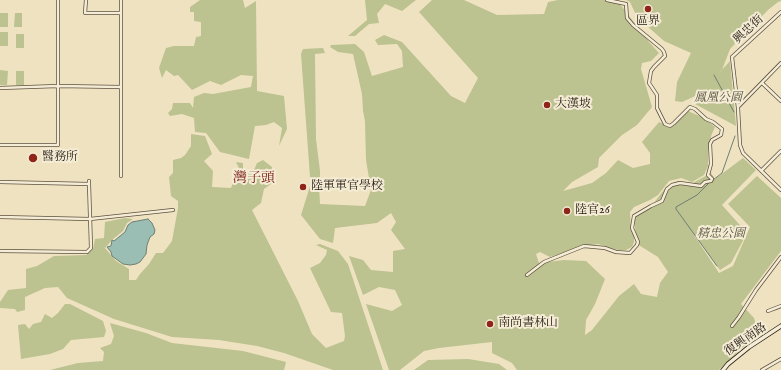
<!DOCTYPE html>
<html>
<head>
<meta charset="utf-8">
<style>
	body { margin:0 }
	canvas { display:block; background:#efe2c0 }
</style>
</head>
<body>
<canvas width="781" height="370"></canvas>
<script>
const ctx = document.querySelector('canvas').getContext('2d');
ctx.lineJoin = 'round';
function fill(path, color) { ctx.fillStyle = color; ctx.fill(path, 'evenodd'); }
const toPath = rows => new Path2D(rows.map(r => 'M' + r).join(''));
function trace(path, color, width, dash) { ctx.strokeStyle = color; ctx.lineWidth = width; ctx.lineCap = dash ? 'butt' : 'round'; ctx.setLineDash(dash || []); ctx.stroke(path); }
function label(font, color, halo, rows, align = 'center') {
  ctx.font = font + ' "IM FELL English","Noto Serif TC",serif'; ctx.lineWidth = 4; ctx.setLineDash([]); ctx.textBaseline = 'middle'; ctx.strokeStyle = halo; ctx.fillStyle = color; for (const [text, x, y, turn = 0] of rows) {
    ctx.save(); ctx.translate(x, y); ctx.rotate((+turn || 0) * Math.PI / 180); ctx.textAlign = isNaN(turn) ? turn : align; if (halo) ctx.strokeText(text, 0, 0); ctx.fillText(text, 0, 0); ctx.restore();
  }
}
const green = toPath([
	[200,0,243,0,245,8,256,1,257,91,284,96,287,129,279,146,282,128,274,122,266,125,255,126,249,159,220,152,206,133,195,132,194,118,182,114,170,116,168,113,172,109,173,103,190,103,193,108,194,97,204,93,213,94,251,87,253,76,241,75,221,85,210,81,192,90,178,75,174,76,166,70,162,78,159,68,166,48,174,46,194,46,196,37,201,36,201,22,194,21,194,12,190,12,190,7],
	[365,0,416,0,402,11,385,4,377,14,379,23,369,24,355,36,348,36,367,20],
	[432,0,464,0,497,15,544,14,548,2,558,0,617,0,649,42,659,53,651,61,642,63,641,69,652,107,637,125,622,135,599,158,598,167,572,182,563,191,592,183,606,173,618,160,633,168,650,164,650,153,642,142,659,122,670,127,688,111,704,118,715,127,711,136,708,151,708,166,704,175,692,182,681,178,669,181,658,195,650,200,634,207,630,212,631,230,634,235,634,242,632,247,626,250,618,250,598,244,576,248,550,257,540,252,536,254,539,263,564,260,586,261,605,279,595,304,586,320,585,335,592,330,619,296,634,284,641,294,657,297,660,283,668,272,658,257,637,244,634,218,653,204,666,187,677,181,691,184,711,173,715,179,743,158,756,170,722,205,747,233,731,263,720,270,690,229,719,273,733,266,750,227,728,204,757,176,781,198,781,251,741,304,754,318,758,333,719,370,517,370,512,363,492,353,492,342,439,348,424,351,400,370,389,370,366,304,392,311,402,305,395,290,379,287,363,295,349,256,363,260,371,270,393,272,393,251,405,249,391,230,396,222,391,213,377,223,335,228,333,243,320,239,301,215,311,183,319,186,320,204,365,206,371,190,366,160,365,121,363,111,362,94,353,54,338,52,330,47,331,45,355,44,364,52,372,76,403,67,402,51,397,44,378,45,375,40,384,35,402,42,451,96,465,103,478,78,419,12],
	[626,0,781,0,781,1,778,2,768,10,730,49,722,70,719,73,730,61,736,126,695,104,704,92,682,102,675,101,677,82,691,53,664,41,637,17,630,2],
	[0,13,8,13,8,27,0,27],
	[15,13,22,13,22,27,14,27],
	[0,32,8,32,8,46,0,46],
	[16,34,24,34,24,48,16,48],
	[323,48,325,53,315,54,316,139,320,171,320,180,310,177,301,54,303,49],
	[0,70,8,71,7,85,0,85],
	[16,71,24,71,24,85,16,85],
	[191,134,205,136,212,154,204,161,213,171,212,187,231,188,239,168,236,162,243,163,243,171,248,173,254,170,257,163,263,160,272,167,275,181,264,189,261,203,252,210,298,301,312,334,326,348,344,341,345,336,342,313,331,312,310,268,320,263,326,255,327,250,316,245,320,244,338,251,348,264,383,370,333,370,284,353,257,346,219,340,172,337,114,319,67,298,58,287,45,288,25,297,25,310,17,312,15,309,0,308,0,302,8,290,26,288,26,269,37,266,54,256,86,255,93,249,95,239,104,238,105,222,125,218,133,219,127,223,123,231,113,239,105,248,116,261,129,269,129,280,136,280,140,274,149,264,156,253,163,253,172,241,178,208,178,201,171,196,169,177,173,173,173,160,181,158,185,155,191,146],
	[65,304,70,304,103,321,106,331,104,337,71,340,63,349,50,354,21,359,18,325,25,324,29,329,33,324,41,322,45,314,52,318,58,313],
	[110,323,146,333,172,343,243,351,286,362,284,370,50,370,78,363,103,361,104,352,100,348,111,344,114,336],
	[468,359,499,364,507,370,414,370,428,360]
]);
const water = toPath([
	[148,219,152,223,155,230,154,234,150,237,147,245,146,254,140,262,136,264,130,265,123,264,112,256,111,252,107,247,111,246,112,240,114,241,125,232,128,225,132,222,148,219]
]);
const stream = toPath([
	[714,75,734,112],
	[713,180,722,173,735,136],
	[710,182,697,195,676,207,676,209,717,266]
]);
const street = toPath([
	[86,0,85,13,121,13],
	[121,0,121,176],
	[781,12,732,57,738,108,740,145,743,153,781,190],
	[762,83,781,101],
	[0,88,58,86,121,87],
	[738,107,781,63],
	[0,145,58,145,58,0],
	[762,170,781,151],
	[0,182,89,184,89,181],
	[0,217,90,219,173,210],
	[0,251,87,252,91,248,89,184],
	[527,275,544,262,584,246,605,248,616,252,630,253,637,245,638,242,632,228,634,216,651,206,662,201,667,189,672,185,680,183,701,186,705,182,711,181,712,179,708,175,711,164,710,144,712,140,721,135,722,129,713,122,706,119,695,109,690,107,674,123,670,126,665,124,657,108,657,95,649,83,651,71,654,67,665,56,664,52,662,49,633,25,627,18,626,4,607,0],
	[768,311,781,306],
	[732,326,739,317,756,290,781,257],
	[762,370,781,359]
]);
const secondary = toPath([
	[723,370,728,364,749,347,781,326]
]);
const markers = [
	[648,9,4,"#8f2418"],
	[547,105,4,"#8f2418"],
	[33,158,5,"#8f2418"],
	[303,187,4,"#8f2418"],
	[567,211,4,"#8f2418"],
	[490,324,4,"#8f2418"]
];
const poiNames = [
	["區界",648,22,"center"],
	["大漢坡",555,105],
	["醫務所",42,158],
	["陸軍軍官學校",311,187],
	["陸官26",575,211],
	["南尚書林山",498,324]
];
const streetNames = [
	["興忠街",749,30,-43],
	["復興南路",746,340,-35]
];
const parkNames = [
	["鳳凰公園",718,99],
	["精忠公園",721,235]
];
const quarterNames = [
	["灣子頭",254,179]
];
fill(green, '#bcc290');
fill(water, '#9abeb3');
trace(water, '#6e7f74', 1);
trace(stream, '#6e7f74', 1);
trace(street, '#5c5140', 4);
trace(secondary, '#2b2116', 5);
trace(street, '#f5ecd6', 2.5);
trace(secondary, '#f5ecd6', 3.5);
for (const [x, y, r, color] of markers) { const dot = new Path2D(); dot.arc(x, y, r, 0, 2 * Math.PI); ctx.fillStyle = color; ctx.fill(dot); trace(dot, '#f5ecd6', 1.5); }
label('12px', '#2b2116', '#f5ecd6', poiNames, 'left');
label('12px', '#2b2116', '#f5ecd6', streetNames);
label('italic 12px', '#56513b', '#f5ecd6', parkNames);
label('14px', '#7a1f14', '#f5ecd6', quarterNames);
</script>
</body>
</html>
